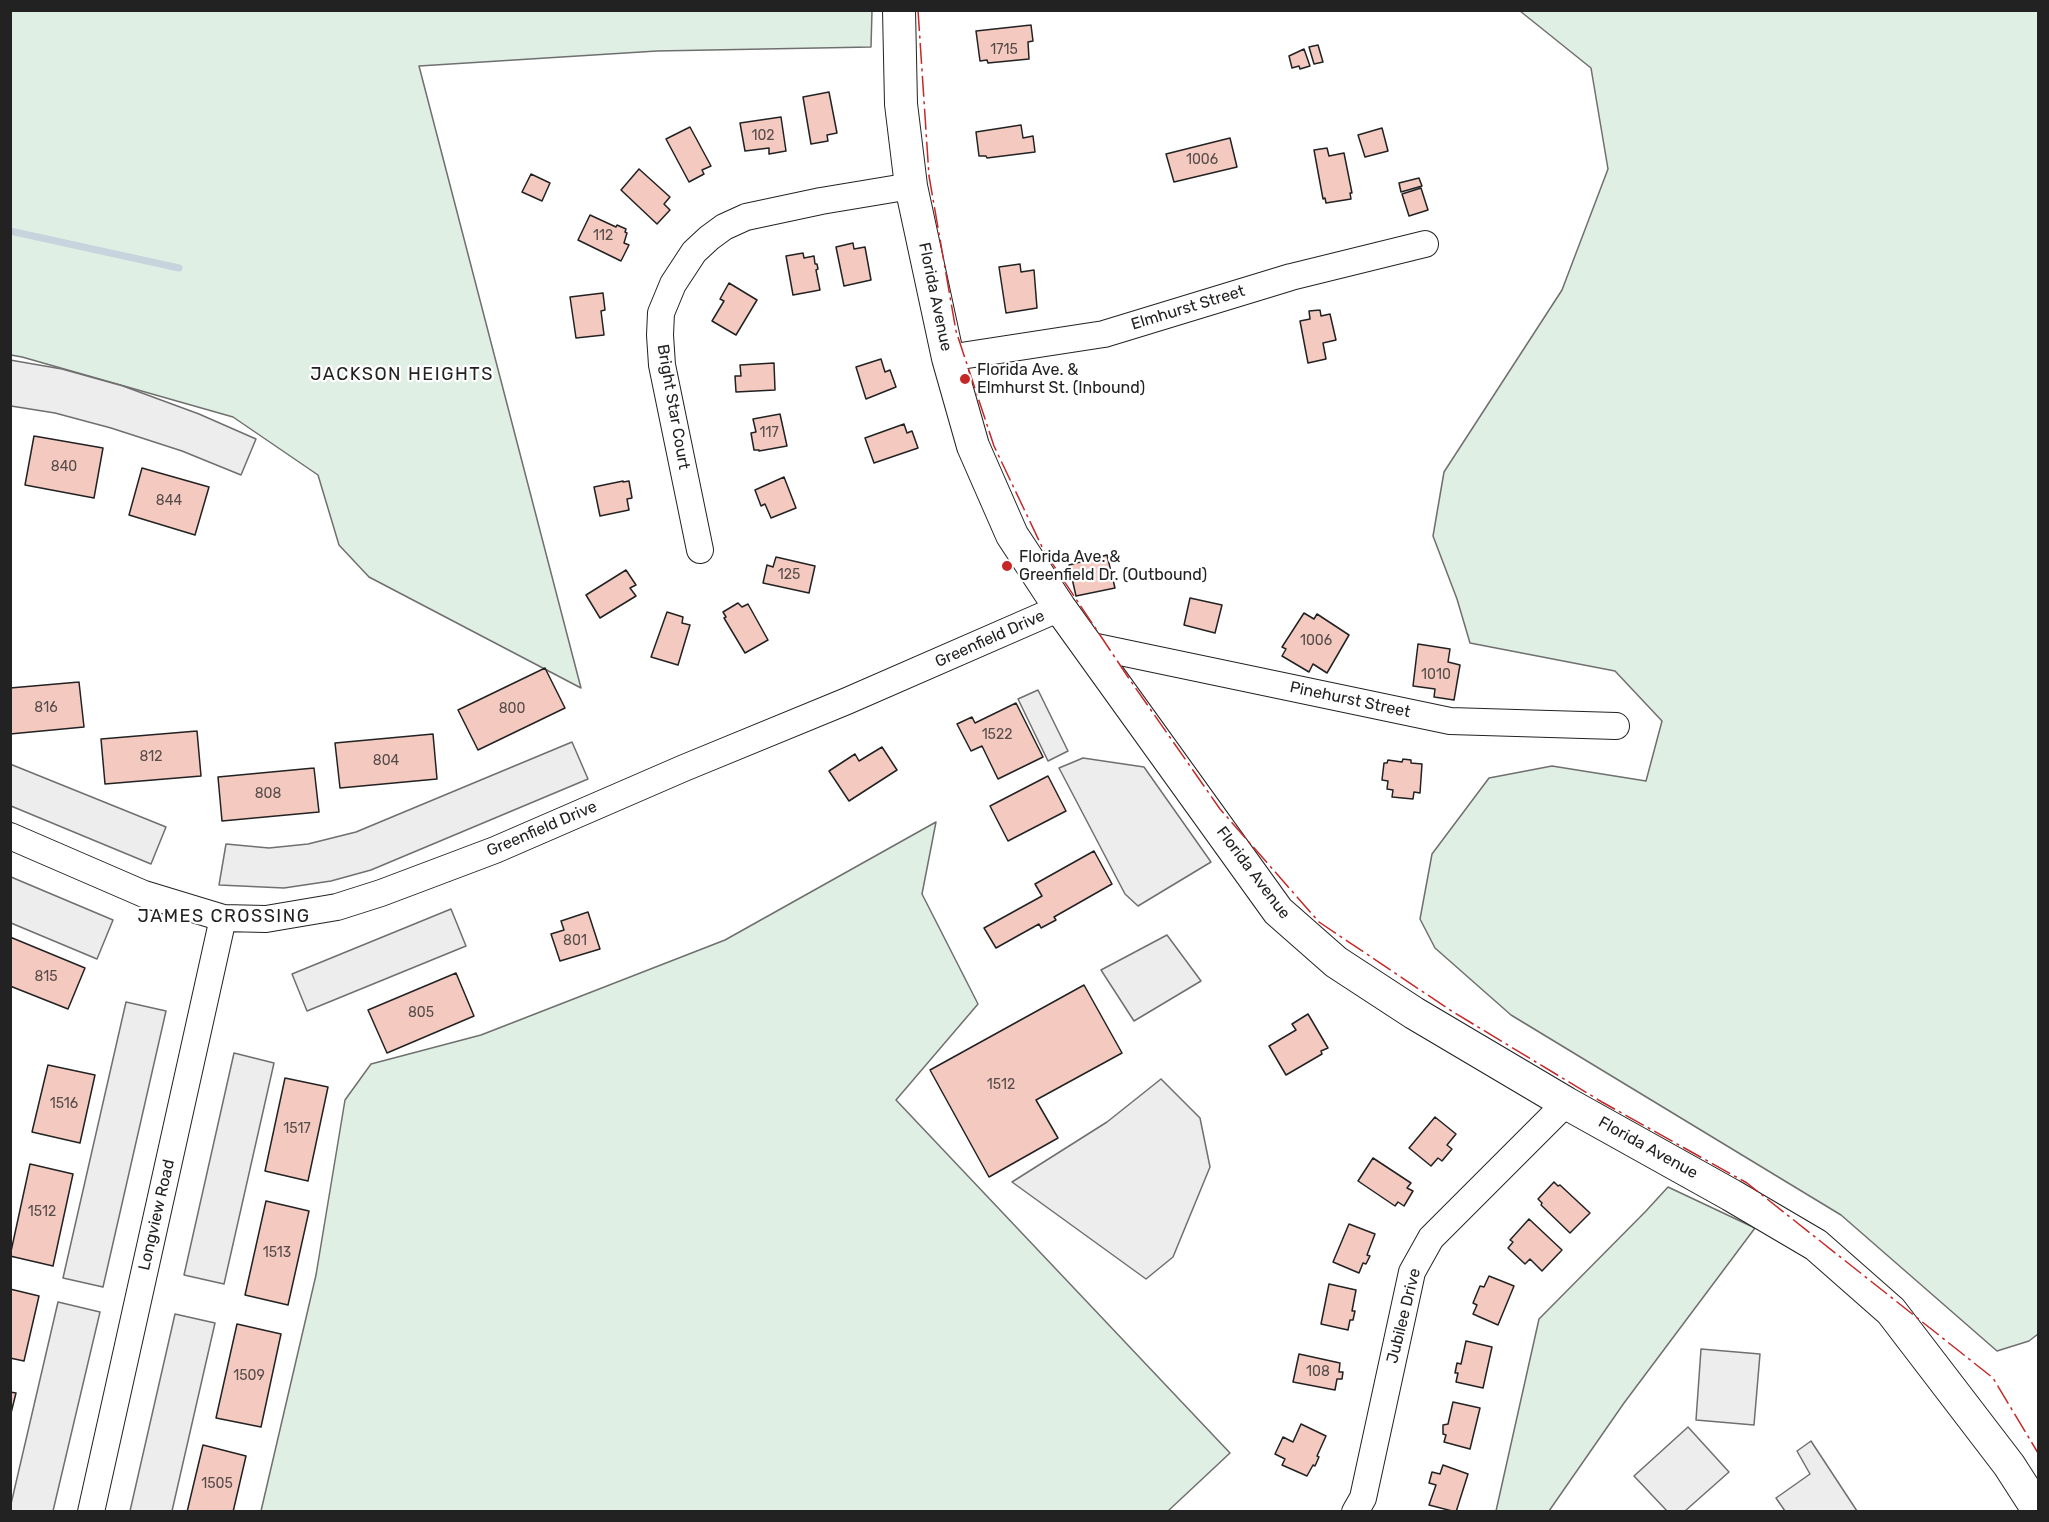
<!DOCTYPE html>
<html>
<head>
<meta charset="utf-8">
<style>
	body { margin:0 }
	#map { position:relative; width:2049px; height:1522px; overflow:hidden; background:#fff; font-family:Rubik,sans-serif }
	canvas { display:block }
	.frame { position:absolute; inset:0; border:12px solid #222; pointer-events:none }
</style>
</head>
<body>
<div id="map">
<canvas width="2049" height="1522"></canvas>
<div class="frame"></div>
</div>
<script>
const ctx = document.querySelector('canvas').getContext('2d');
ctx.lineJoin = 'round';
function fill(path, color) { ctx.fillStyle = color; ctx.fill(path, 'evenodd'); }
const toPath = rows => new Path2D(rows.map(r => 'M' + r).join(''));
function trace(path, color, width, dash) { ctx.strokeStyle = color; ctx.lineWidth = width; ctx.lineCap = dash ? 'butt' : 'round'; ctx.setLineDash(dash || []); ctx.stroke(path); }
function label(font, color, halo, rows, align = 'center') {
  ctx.font = font + ' Rubik,sans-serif'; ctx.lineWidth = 4.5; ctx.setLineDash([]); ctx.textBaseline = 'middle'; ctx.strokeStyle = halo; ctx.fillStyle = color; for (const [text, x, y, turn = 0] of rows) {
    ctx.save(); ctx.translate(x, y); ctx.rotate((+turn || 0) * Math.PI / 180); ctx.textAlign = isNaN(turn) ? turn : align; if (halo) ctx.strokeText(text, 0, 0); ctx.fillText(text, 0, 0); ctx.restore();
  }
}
const green = toPath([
	[11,11,872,11,871,47,657,51,419,66,581,688,369,577,339,545,318,475,233,417,22,357,11,355,11,11],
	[1520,11,2038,11,2038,1334,2029,1341,1997,1351,1841,1215,1511,1015,1435,948,1420,919,1432,854,1489,778,1552,766,1646,781,1662,721,1615,671,1470,643,1457,599,1433,536,1444,472,1562,290,1608,169,1591,68,1520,11],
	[936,822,922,894,978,1004,896,1100,1230,1453,1168,1511,261,1511,316,1275,345,1100,371,1064,481,1035,725,940,936,822],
	[1668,1187,1755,1228,1624,1403,1549,1511,1496,1511,1539,1319,1646,1211,1668,1187]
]);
const parking = toPath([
	[10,360,62,369,123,386,199,414,256,439,241,475,182,451,111,428,55,413,11,406,10,360],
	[1038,690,1068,751,1048,761,1018,699,1038,690],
	[572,742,588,779,371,870,331,881,284,888,219,885,226,844,269,848,308,844,356,832,572,742],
	[1083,758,1144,767,1211,862,1138,906,1125,894,1059,768,1083,758],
	[10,764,166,827,151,864,11,806,10,764],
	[11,877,113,920,97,959,11,923,11,877],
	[451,909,466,946,307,1011,292,974,451,909],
	[1167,935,1201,981,1134,1021,1101,970,1167,935],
	[126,1002,166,1011,103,1287,63,1278,126,1002],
	[234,1053,274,1063,224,1284,184,1275,234,1053],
	[1161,1079,1200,1118,1210,1167,1173,1257,1146,1279,1012,1182,1107,1122,1161,1079],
	[58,1302,100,1312,53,1511,11,1511,11,1504,58,1302],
	[175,1314,215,1323,172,1511,130,1511,175,1314],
	[1701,1349,1760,1354,1754,1425,1696,1420,1701,1349],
	[1688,1427,1729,1472,1685,1511,1667,1511,1634,1476,1688,1427],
	[1811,1441,1857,1511,1785,1511,1776,1498,1810,1474,1797,1451,1811,1441]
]);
const stream = toPath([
	[10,231,179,268]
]);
const building = toPath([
	[1031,25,1033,41,1028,42,1029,59,988,63,987,60,980,61,976,31,1031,25],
	[1318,45,1323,62,1314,64,1309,47,1318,45],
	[1304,49,1310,66,1300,69,1299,66,1292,68,1289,56,1304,49],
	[829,92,837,133,827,135,828,141,811,144,803,97,829,92],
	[781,117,786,151,769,154,769,148,745,151,740,123,781,117],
	[1021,125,1023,138,1033,136,1035,152,987,158,986,156,979,156,976,132,1021,125],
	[690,127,711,166,702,170,704,174,689,182,666,139,690,127],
	[1382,128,1388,151,1365,157,1358,135,1382,128],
	[1230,138,1237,167,1174,182,1166,154,1230,138],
	[1327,148,1329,156,1344,153,1352,193,1350,193,1351,199,1326,203,1325,198,1323,199,1314,150,1327,148],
	[639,169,670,197,664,204,670,210,657,224,621,190,639,169],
	[531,174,550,183,542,201,522,192,531,174],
	[1419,178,1422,186,1401,192,1399,183,1419,178],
	[1421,188,1428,210,1409,216,1402,194,1421,188],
	[590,215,616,227,617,225,626,229,625,232,627,233,624,243,629,245,621,261,578,240,590,215],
	[853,243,854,249,865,247,871,280,844,286,836,247,853,243],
	[803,253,804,258,814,256,815,264,817,264,818,269,816,270,820,290,793,295,786,256,803,253],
	[1020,264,1021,272,1034,270,1037,308,1006,313,999,267,1020,264],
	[729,283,757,300,736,335,712,321,724,301,720,299,729,283],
	[603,293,605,310,601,311,604,335,576,338,570,297,603,293],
	[1320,310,1321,316,1330,314,1336,340,1323,343,1326,359,1308,363,1300,321,1310,319,1309,311,1320,310],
	[881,359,885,372,890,370,896,387,866,399,856,367,881,359],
	[774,363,775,390,736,392,735,376,741,376,740,365,774,363],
	[780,414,787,446,759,451,759,450,754,450,751,433,756,432,753,419,780,414],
	[904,424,907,433,912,431,918,448,874,463,865,438,904,424],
	[34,436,103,448,94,498,25,485,34,436],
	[142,468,209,487,195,535,129,515,142,468],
	[784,477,796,508,771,518,765,504,761,506,755,490,784,477],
	[623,481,623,482,629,481,632,498,627,499,629,510,600,516,594,487,623,481],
	[1107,555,1115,588,1076,596,1069,565,1107,555],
	[776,557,815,566,809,593,763,583,767,565,773,567,776,557],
	[626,570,636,585,630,588,636,596,600,618,586,595,626,570],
	[1190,598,1222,605,1215,633,1184,625,1190,598],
	[738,603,742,607,748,604,768,640,745,653,724,618,726,617,723,612,738,603],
	[667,612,683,617,682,623,690,625,678,665,651,657,667,612],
	[1304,613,1314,619,1317,614,1349,635,1327,673,1313,664,1309,672,1282,656,1286,649,1282,647,1304,613],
	[1418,644,1450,649,1448,662,1460,665,1454,700,1434,697,1435,689,1413,686,1418,644],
	[545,668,565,708,478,750,458,710,545,668],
	[79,682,84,727,10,734,10,688,79,682],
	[1016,703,1043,757,998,779,982,746,971,751,957,724,972,717,975,723,1016,703],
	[197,731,201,776,105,784,101,739,197,731],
	[433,734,437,779,340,788,335,743,433,734],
	[882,747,897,770,849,801,829,771,855,754,859,761,882,747],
	[1403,759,1411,760,1411,763,1422,764,1420,793,1414,792,1413,799,1392,797,1393,790,1387,789,1388,781,1382,780,1384,763,1387,763,1388,760,1402,762,1403,759],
	[314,768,319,812,222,821,218,777,314,768],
	[1048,776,1066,811,1008,841,990,806,1048,776],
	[1094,851,1112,884,1054,917,1056,920,1041,928,1039,924,996,948,984,928,1042,896,1035,884,1094,851],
	[588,912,600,949,560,961,551,934,564,930,561,921,588,912],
	[10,937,85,968,68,1009,10,986,10,937],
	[456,973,474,1016,387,1053,368,1010,456,973],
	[1084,985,1122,1053,1036,1100,1058,1138,989,1177,930,1070,1084,985],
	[1308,1014,1328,1048,1321,1051,1322,1054,1286,1075,1269,1046,1296,1030,1292,1024,1308,1014],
	[48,1065,95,1075,80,1143,32,1132,48,1065],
	[285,1078,328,1087,308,1181,265,1171,285,1078],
	[1435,1117,1456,1134,1447,1145,1452,1149,1442,1161,1438,1158,1431,1166,1409,1148,1435,1117],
	[1373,1158,1411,1183,1407,1188,1413,1191,1404,1206,1398,1202,1395,1206,1358,1181,1373,1158],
	[30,1164,73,1174,53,1266,10,1256,30,1164],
	[1554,1182,1558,1186,1560,1185,1590,1213,1570,1233,1541,1205,1542,1203,1538,1199,1554,1182],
	[266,1201,309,1211,288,1305,245,1295,266,1201],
	[1529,1219,1562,1250,1542,1271,1530,1259,1525,1264,1508,1248,1513,1242,1510,1240,1529,1219],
	[1349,1224,1375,1234,1367,1255,1370,1256,1366,1264,1363,1263,1359,1273,1333,1262,1349,1224],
	[1489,1276,1514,1286,1498,1325,1473,1314,1477,1305,1473,1303,1480,1286,1484,1287,1489,1276],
	[1329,1284,1356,1290,1352,1311,1355,1311,1353,1320,1350,1320,1348,1330,1321,1324,1329,1284],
	[10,1289,39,1296,24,1361,10,1358,10,1289],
	[237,1324,281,1334,261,1427,216,1418,237,1324],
	[1466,1341,1492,1347,1483,1388,1456,1382,1458,1373,1455,1373,1457,1363,1461,1364,1466,1341],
	[1299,1354,1340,1363,1339,1372,1343,1372,1342,1379,1337,1379,1335,1390,1293,1382,1299,1354],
	[10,1392,16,1393,10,1417,10,1392],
	[1453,1402,1480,1408,1470,1449,1444,1442,1446,1435,1443,1434,1443,1425,1448,1424,1453,1402],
	[1301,1424,1326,1436,1317,1456,1319,1457,1315,1466,1313,1465,1307,1476,1282,1465,1285,1459,1275,1454,1283,1437,1293,1442,1301,1424],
	[203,1445,246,1456,233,1512,187,1512,203,1445],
	[1443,1465,1468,1474,1456,1512,1429,1505,1436,1485,1429,1483,1432,1472,1440,1474,1443,1465]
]);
const minor = toPath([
	[948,358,1104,334,1291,277,1425,244],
	[700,550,662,365,660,335,661,313,673,284,694,252,709,238,724,227,746,217,821,201,911,186],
	[1087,645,1450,721,1616,726],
	[10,836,144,894,223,918,266,919,337,907,381,893,495,850,684,768,847,701,1060,608],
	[91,1512,223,918],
	[1355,1512,1363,1498,1412,1272,1431,1238,1566,1103]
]);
const major = toPath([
	[899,10,901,104,911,186,948,358,973,446,1012,535,1060,608,1278,911,1336,962,1414,1013,1566,1103,1731,1195,1816,1245,1891,1311,2009,1465,2038,1510]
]);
const power = toPath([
	[918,10,929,176,956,331,994,446,1044,551,1130,680,1220,809,1319,922,1450,1010,1602,1102,1747,1183,1993,1378,2038,1453]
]);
const markers = [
	[965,379,6,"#c62828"],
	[1007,566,6,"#c62828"]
];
const numberNames = [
	["1715",1004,50],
	["102",763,136],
	["1006",1202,160],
	["112",603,236],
	["117",769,433],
	["840",64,467],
	["844",169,501],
	["125",789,575],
	["1006",1316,641],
	["1010",1436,675],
	["816",46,708],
	["800",512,709],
	["1522",997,735],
	["812",151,757],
	["804",386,761],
	["808",268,794],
	["801",575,941],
	["815",46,977],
	["805",421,1013],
	["1512",1001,1085],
	["1516",64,1104],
	["1517",297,1129],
	["1512",42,1212],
	["1513",277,1253],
	["108",1318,1372],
	["1509",249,1376],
	["1505",217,1484]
];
const streetNames = [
	["Florida Avenue",935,297,78],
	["Elmhurst Street",1188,308,-17],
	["Bright Star Court",673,407,80],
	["Greenfield Drive",990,639,-24],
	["Pinehurst Street",1350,700,12],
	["Greenfield Drive",542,829,-23],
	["Florida Avenue",1253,873,53],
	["Florida Avenue",1648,1148,29],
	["Longview Road",157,1215,-77],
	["Jubilee Drive",1404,1316,-76]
];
const poiNames = [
	["Florida Ave. &",977,370],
	["Elmhurst St. (Inbound)",977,388],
	["Florida Ave. &",1019,557],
	["Greenfield Dr. (Outbound)",1019,575]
];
const neighbourhoodNames = [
	["JACKSON HEIGHTS",402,375],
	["JAMES CROSSING",224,917]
];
fill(green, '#e0efe3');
trace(green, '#6f6f6f', 1.5);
fill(parking, '#ededed');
trace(parking, '#6f6f6f', 1.5);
trace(stream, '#c7d3dd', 7);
fill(building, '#f3c9c0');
trace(building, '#222', 1.5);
trace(minor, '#222', 28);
trace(major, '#222', 34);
trace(minor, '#fff', 26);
trace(major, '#fff', 32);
trace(power, '#c62828', 1.5, [21, 4.5, 3, 4.5]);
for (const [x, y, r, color] of markers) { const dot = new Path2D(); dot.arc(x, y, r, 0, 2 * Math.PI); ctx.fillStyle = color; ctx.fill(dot); trace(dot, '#fff', 2); }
label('14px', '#564c4a', null, numberNames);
label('16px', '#222', '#fff', streetNames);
label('16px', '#222', '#fff', poiNames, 'left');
ctx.letterSpacing = '1.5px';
label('18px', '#222', '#fff', neighbourhoodNames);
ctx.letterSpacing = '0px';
</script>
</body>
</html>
